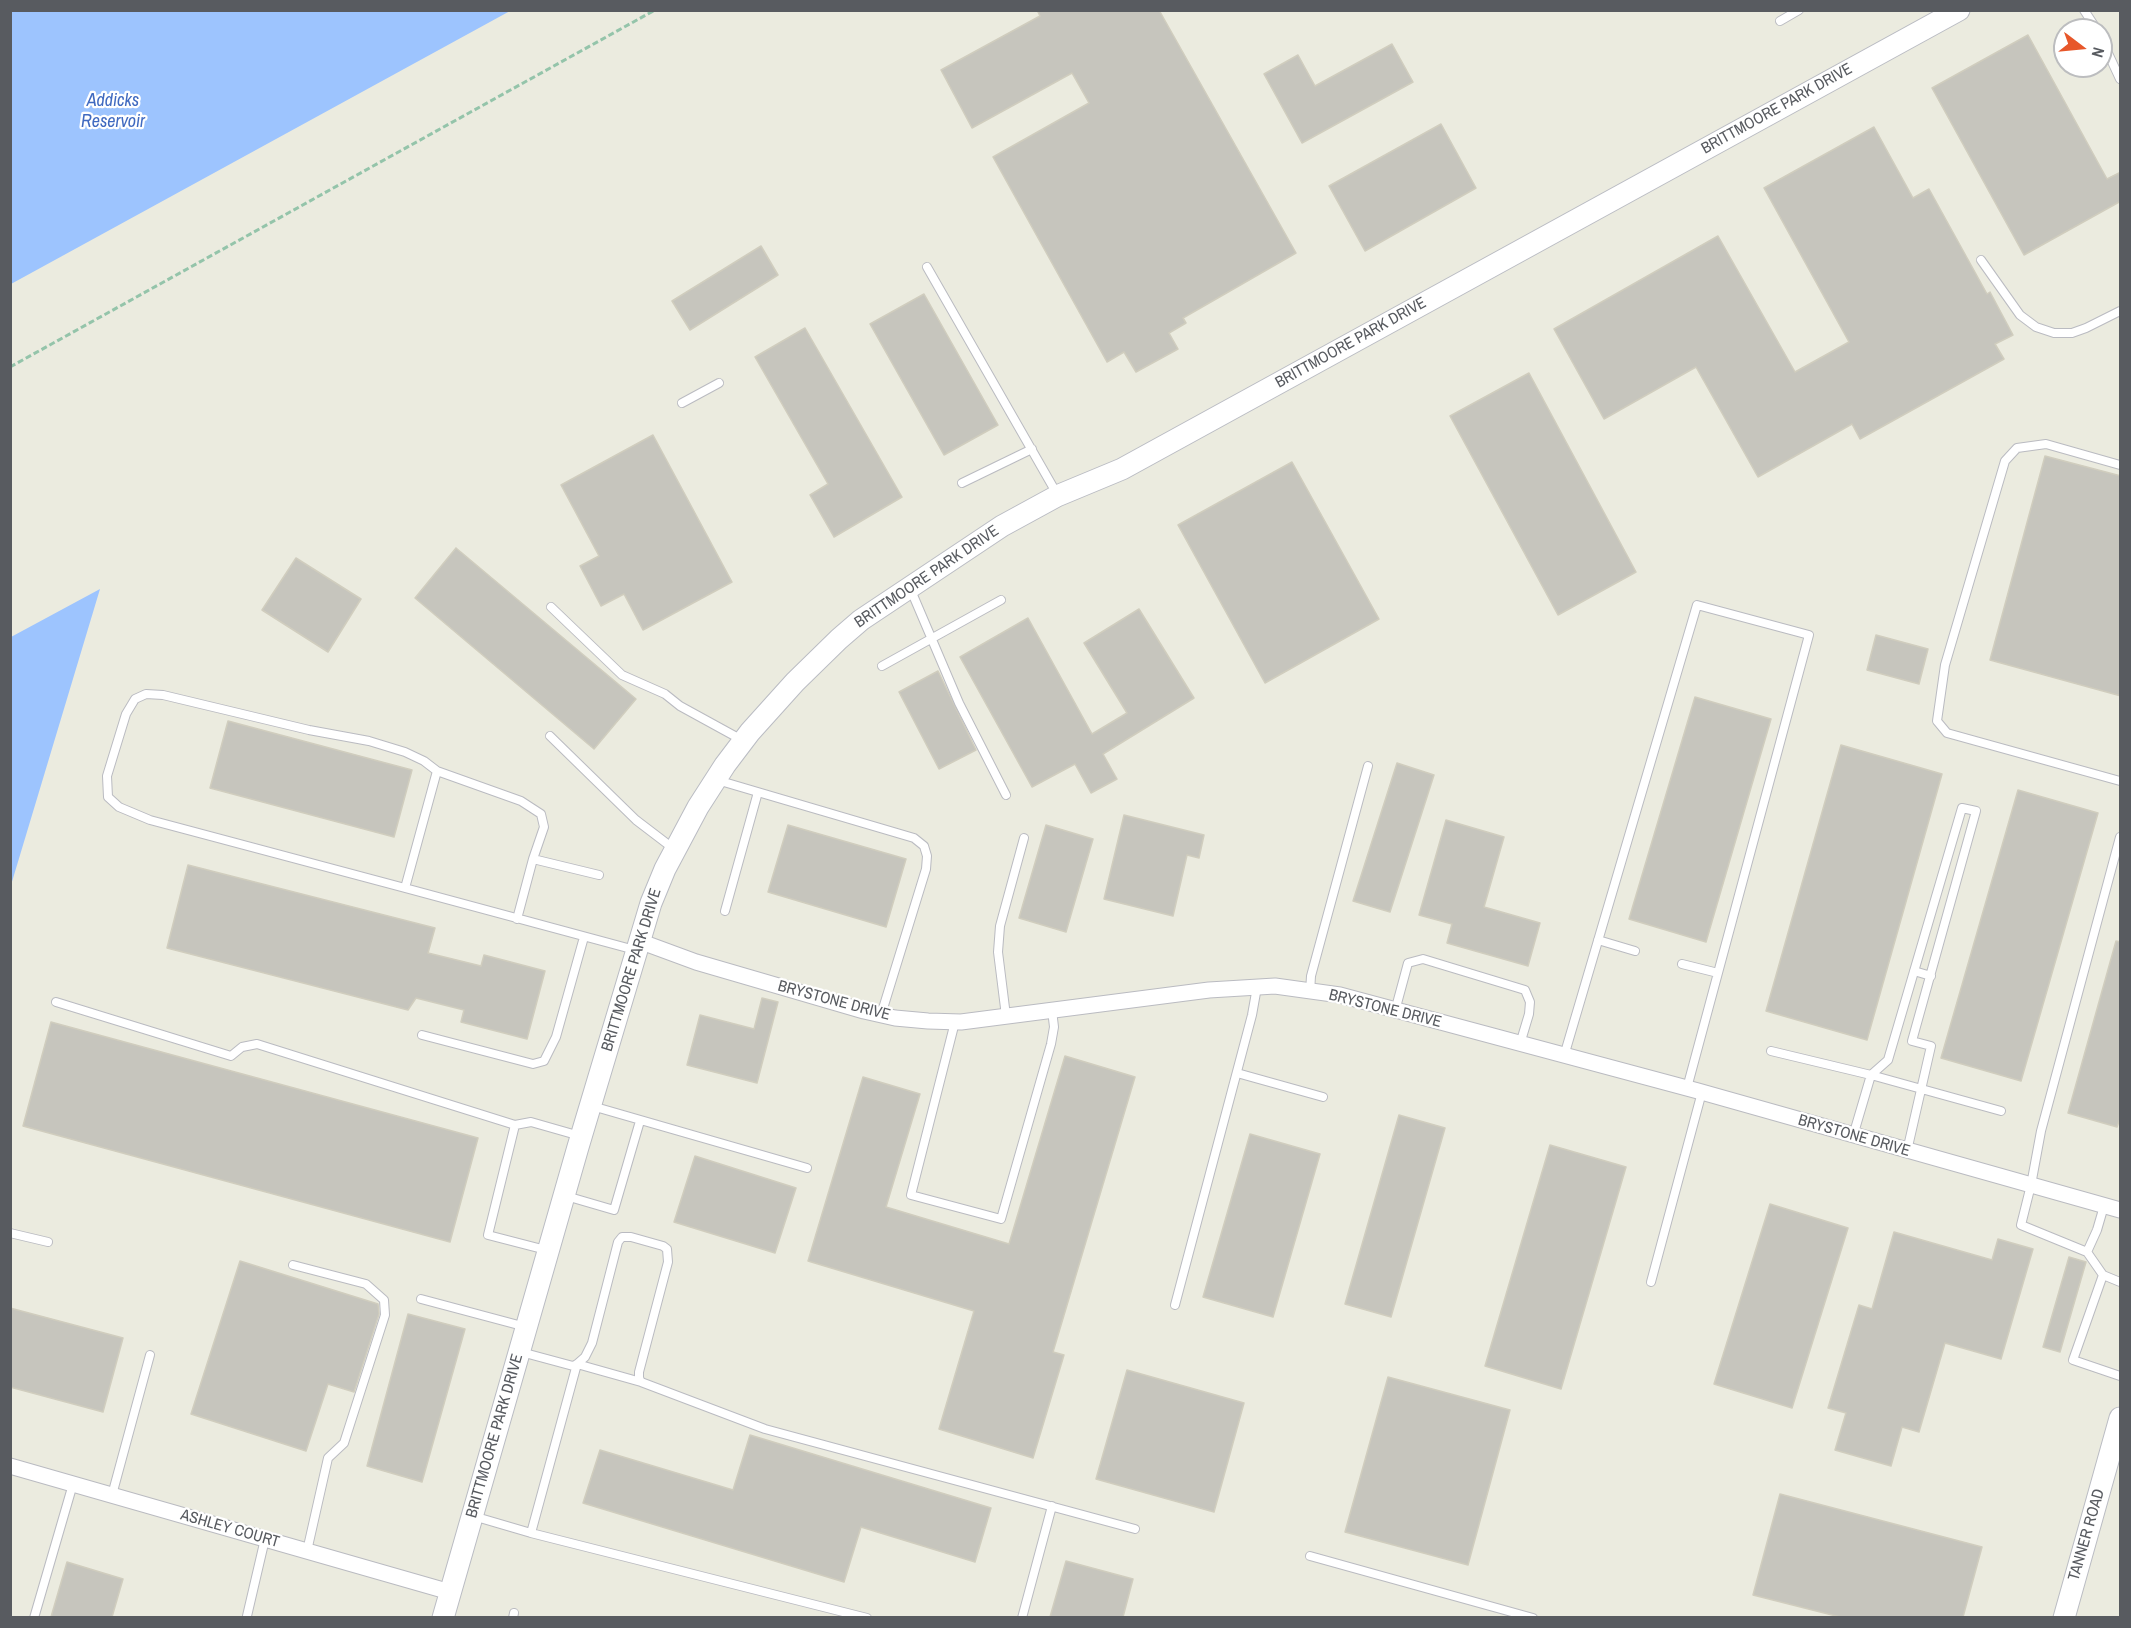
<!DOCTYPE html>
<html>
<head>
<meta charset="utf-8">
<style>
	body { margin:0 }
	#map { position:relative; width:2131px; height:1628px; overflow:hidden; background:#ebebdf; font-family:"Archivo Narrow",sans-serif }
	canvas { display:block }
	.frame { position:absolute; inset:0; border:12px solid #585b60; pointer-events:none }
	.north { position:absolute; left:2053px; top:18px; width:60px; height:60px; box-sizing:border-box; background:#fff; border:2px solid #bcbdbf; border-radius:50%; rotate:106deg; font-size:16px; font-weight:700; line-height:24px; text-align:center; color:#585b60 }
	.north::after { content:''; display:block; margin:auto; width:21px; height:27px; background:#e7572a; clip-path:polygon(50% 0,100% 100%,50% 72%,0 100%) }
</style>
</head>
<body>
<div id="map">
<canvas width="2131" height="1628"></canvas>
<div class="frame"></div>
<div class="north">N</div>
</div>
<script>
const ctx = document.querySelector('canvas').getContext('2d');
ctx.lineJoin = 'round';
function fill(path, color) { ctx.fillStyle = color; ctx.fill(path, 'evenodd'); }
const toPath = rows => new Path2D(rows.map(r => 'M' + r).join(''));
function trace(path, color, width, dash) { ctx.strokeStyle = color; ctx.lineWidth = width; ctx.lineCap = dash ? 'butt' : 'round'; ctx.setLineDash(dash || []); ctx.stroke(path); }
function label(font, color, halo, rows, align = 'center') {
  ctx.font = font + ' "Archivo Narrow",sans-serif'; ctx.lineWidth = 4.5; ctx.setLineDash([]); ctx.textBaseline = 'middle'; ctx.strokeStyle = halo; ctx.fillStyle = color; for (const [text, x, y, turn = 0] of rows) {
    ctx.save(); ctx.translate(x, y); ctx.rotate((+turn || 0) * Math.PI / 180); ctx.textAlign = isNaN(turn) ? turn : align; if (halo) ctx.strokeText(text, 0, 0); ctx.fillText(text, 0, 0); ctx.restore();
  }
}
const water = toPath([
	[11,10,510,10,510,11,11,284],
	[100,589,11,885,11,637]
]);
const building = toPath([
	[1037,10,1159,10,1296,253,1183,318,1186,323,1169,333,1178,349,1136,372,1124,352,1107,362,993,157,1089,103,1072,73,972,128,941,70,1040,16,1037,10],
	[2028,35,2107,179,2121,172,2121,201,2024,255,1932,88,2028,35],
	[1392,44,1413,82,1302,143,1264,74,1298,55,1315,86,1392,44],
	[1441,124,1476,188,1365,251,1329,186,1441,124],
	[1874,127,1913,198,1929,189,1987,294,1990,292,2013,335,1995,344,2004,359,1860,439,1852,424,1758,477,1696,367,1604,419,1554,329,1718,236,1795,372,1849,342,1764,188,1874,127],
	[761,246,778,275,690,330,672,301,761,246],
	[924,294,998,425,944,455,870,324,924,294],
	[805,328,902,497,834,537,810,495,828,484,755,357,805,328],
	[1529,373,1636,572,1558,615,1450,416,1529,373],
	[653,435,732,582,643,630,624,594,601,606,580,566,599,556,561,485,653,435],
	[2045,456,2121,476,2121,696,1990,660,2045,456],
	[1292,462,1379,619,1265,683,1178,525,1292,462],
	[456,548,636,699,594,749,415,598,456,548],
	[296,558,361,599,328,652,262,610,296,558],
	[1139,609,1194,698,1103,754,1117,779,1091,793,1075,764,1032,787,960,657,1028,618,1092,734,1127,713,1084,643,1139,609],
	[1876,635,1928,649,1919,684,1867,670,1876,635],
	[938,671,976,750,939,769,899,692,938,671],
	[1695,697,1771,719,1706,942,1629,919,1695,697],
	[228,721,412,770,394,837,210,788,228,721],
	[1841,745,1942,774,1867,1040,1766,1011,1841,745],
	[1397,763,1434,775,1390,912,1353,901,1397,763],
	[2018,790,2098,813,2021,1081,1941,1058,2018,790],
	[1124,815,1204,835,1199,858,1187,855,1173,916,1104,899,1124,815],
	[1446,820,1504,837,1484,907,1540,923,1528,966,1447,943,1452,924,1419,915,1446,820],
	[788,825,906,859,886,927,768,892,788,825],
	[1046,825,1093,839,1066,932,1019,918,1046,825],
	[188,865,435,928,428,953,481,966,484,955,545,971,527,1039,461,1022,464,1010,416,998,408,1010,167,948,188,865],
	[2116,941,2121,942,2121,1116,2117,1127,2068,1113,2116,941],
	[762,998,778,1002,757,1083,687,1065,700,1015,754,1029,762,998],
	[51,1022,478,1138,450,1242,23,1126,51,1022],
	[1065,1056,1135,1077,1053,1352,1064,1355,1033,1458,939,1429,974,1311,808,1261,863,1077,920,1094,886,1207,1009,1244,1065,1056],
	[1399,1115,1445,1128,1391,1317,1345,1304,1399,1115],
	[1250,1134,1320,1154,1273,1317,1203,1297,1250,1134],
	[1550,1145,1626,1167,1561,1389,1485,1366,1550,1145],
	[695,1156,796,1188,775,1253,674,1222,695,1156],
	[1770,1204,1848,1228,1792,1408,1714,1384,1770,1204],
	[1894,1232,1992,1260,1998,1239,2033,1249,2001,1359,1945,1343,1919,1432,1902,1427,1891,1466,1835,1450,1846,1413,1828,1408,1859,1305,1872,1309,1894,1232],
	[2069,1257,2086,1262,2060,1352,2043,1347,2069,1257],
	[240,1261,378,1304,379,1314,354,1392,328,1384,306,1451,191,1414,240,1261],
	[10,1308,123,1338,103,1412,10,1387,10,1308],
	[408,1314,465,1329,422,1482,367,1466,408,1314],
	[1127,1370,1244,1403,1214,1512,1096,1479,1127,1370],
	[1388,1377,1510,1410,1468,1565,1345,1532,1388,1377],
	[750,1435,991,1508,975,1562,861,1527,844,1582,583,1503,600,1450,733,1490,750,1435],
	[1780,1494,1982,1547,1963,1617,1840,1617,1753,1595,1780,1494],
	[1066,1561,1133,1579,1123,1617,1050,1617,1066,1561],
	[67,1562,123,1579,112,1617,51,1617,67,1562]
]);
const path = toPath([
	[10,367,655,10]
]);
const lane = toPath([
	[2084,10,2097,30],
	[1780,21,1799,10],
	[2101,38,2120,79],
	[1981,260,2020,315,2036,327,2054,333,2072,333,2086,328,2120,311],
	[927,267,1057,494],
	[682,403,719,383],
	[2120,465,2046,444,2017,448,2005,461,1945,665,1937,721,1947,733,2120,781],
	[962,483,1032,449],
	[910,588,959,703,1006,795],
	[551,607,622,675,665,694,680,706,742,740],
	[882,666,1001,600],
	[550,736,636,820,674,849],
	[437,771,521,801,541,814,544,827,533,859],
	[717,780,914,838,924,846,927,856,926,869,881,1015],
	[2120,837,2041,1131,2031,1185,2021,1225,2087,1252,2103,1275,2073,1360,2120,1376],
	[405,888,437,771,424,761,405,752,369,741,309,730,163,695,146,694,135,699,126,714,107,776,108,797,119,807,150,820,405,888,635,950],
	[725,911,758,792],
	[517,919,533,859,599,875],
	[1598,940,1635,951],
	[1682,964,1718,973],
	[1914,971,1931,976],
	[1310,992,1311,976,1368,766],
	[56,1002,231,1056,242,1047,257,1044,515,1125],
	[1395,1011,1408,963,1423,959,1525,990,1530,1002,1529,1014,1520,1044],
	[1006,1016,998,952,1000,926,1024,838],
	[955,1022,911,1195,1001,1219,1051,1044,1054,1027,1052,1010],
	[422,1035,533,1064,544,1061,556,1037,584,937],
	[1771,1051,1871,1075,2001,1111],
	[1564,1056,1697,605,1809,635,1687,1088],
	[1237,1073,1323,1097],
	[592,1106,807,1168],
	[1853,1136,1871,1075,1888,1060,1962,808,1976,811,1912,1041,1931,1046,1907,1151],
	[566,1196,614,1210,640,1121],
	[10,1233,48,1242],
	[546,1250,488,1235,515,1125,531,1122,580,1136],
	[2087,1252,2097,1230,2104,1206],
	[293,1265,366,1284,384,1300,385,1315,344,1443,328,1458,307,1551],
	[2103,1275,2120,1282],
	[1651,1282,1702,1092],
	[421,1299,526,1327],
	[1175,1305,1252,1015,1257,987],
	[521,1352,573,1366,577,1364,585,1357,592,1343,618,1242,622,1237,631,1237,663,1246,667,1249,668,1262,639,1372,639,1378,641,1382,765,1429,1135,1529],
	[112,1495,150,1355],
	[473,1516,531,1533,577,1364,641,1382],
	[531,1533,867,1618],
	[1310,1556,1533,1618],
	[247,1616,265,1539],
	[34,1618,73,1484],
	[513,1618,514,1613],
	[1022,1618,1052,1506]
]);
const street = toPath([
	[639,941,696,962,864,1011,895,1018,928,1021,961,1022,1209,990,1275,986,1340,995,1698,1091,2120,1210],
	[10,1466,450,1592]
]);
const secondary = toPath([
	[443,1618,578,1147,651,903,665,869,698,807,725,765,750,732,795,682,839,639,861,620,1002,526,1057,496,1122,469,1959,10],
	[2064,1618,2120,1418]
]);
const streetNames = [
	["BRITTMOORE PARK DRIVE",1777,109,-29],
	["BRITTMOORE PARK DRIVE",1351,343,-29],
	["BRITTMOORE PARK DRIVE",927,577,-34],
	["BRITTMOORE PARK DRIVE",632,970,-73],
	["BRYSTONE DRIVE",834,1001,15],
	["BRYSTONE DRIVE",1385,1009,14],
	["BRYSTONE DRIVE",1854,1136,16],
	["BRITTMOORE PARK DRIVE",495,1436,-74],
	["ASHLEY COURT",230,1529,16],
	["TANNER ROAD",2087,1535,-74]
];
const waterNames = [
	["Addicks",113,101],
	["Reservoir",113,122]
];
fill(water, '#9dc4fe');
fill(building, '#c6c5bd');
trace(building, '#d0cdbe', 1.5);
trace(lane, '#babbc1', 10);
trace(street, '#babbc1', 17);
trace(secondary, '#babcc3', 23);
trace(path, '#94c4aa', 3, [6, 3]);
trace(lane, '#fff', 8);
trace(street, '#fff', 15);
trace(secondary, '#fff', 21);
label('16px', '#585b60', '#fff', streetNames);
label('italic 18px', '#406ac0', '#fff', waterNames);
</script>
</body>
</html>
